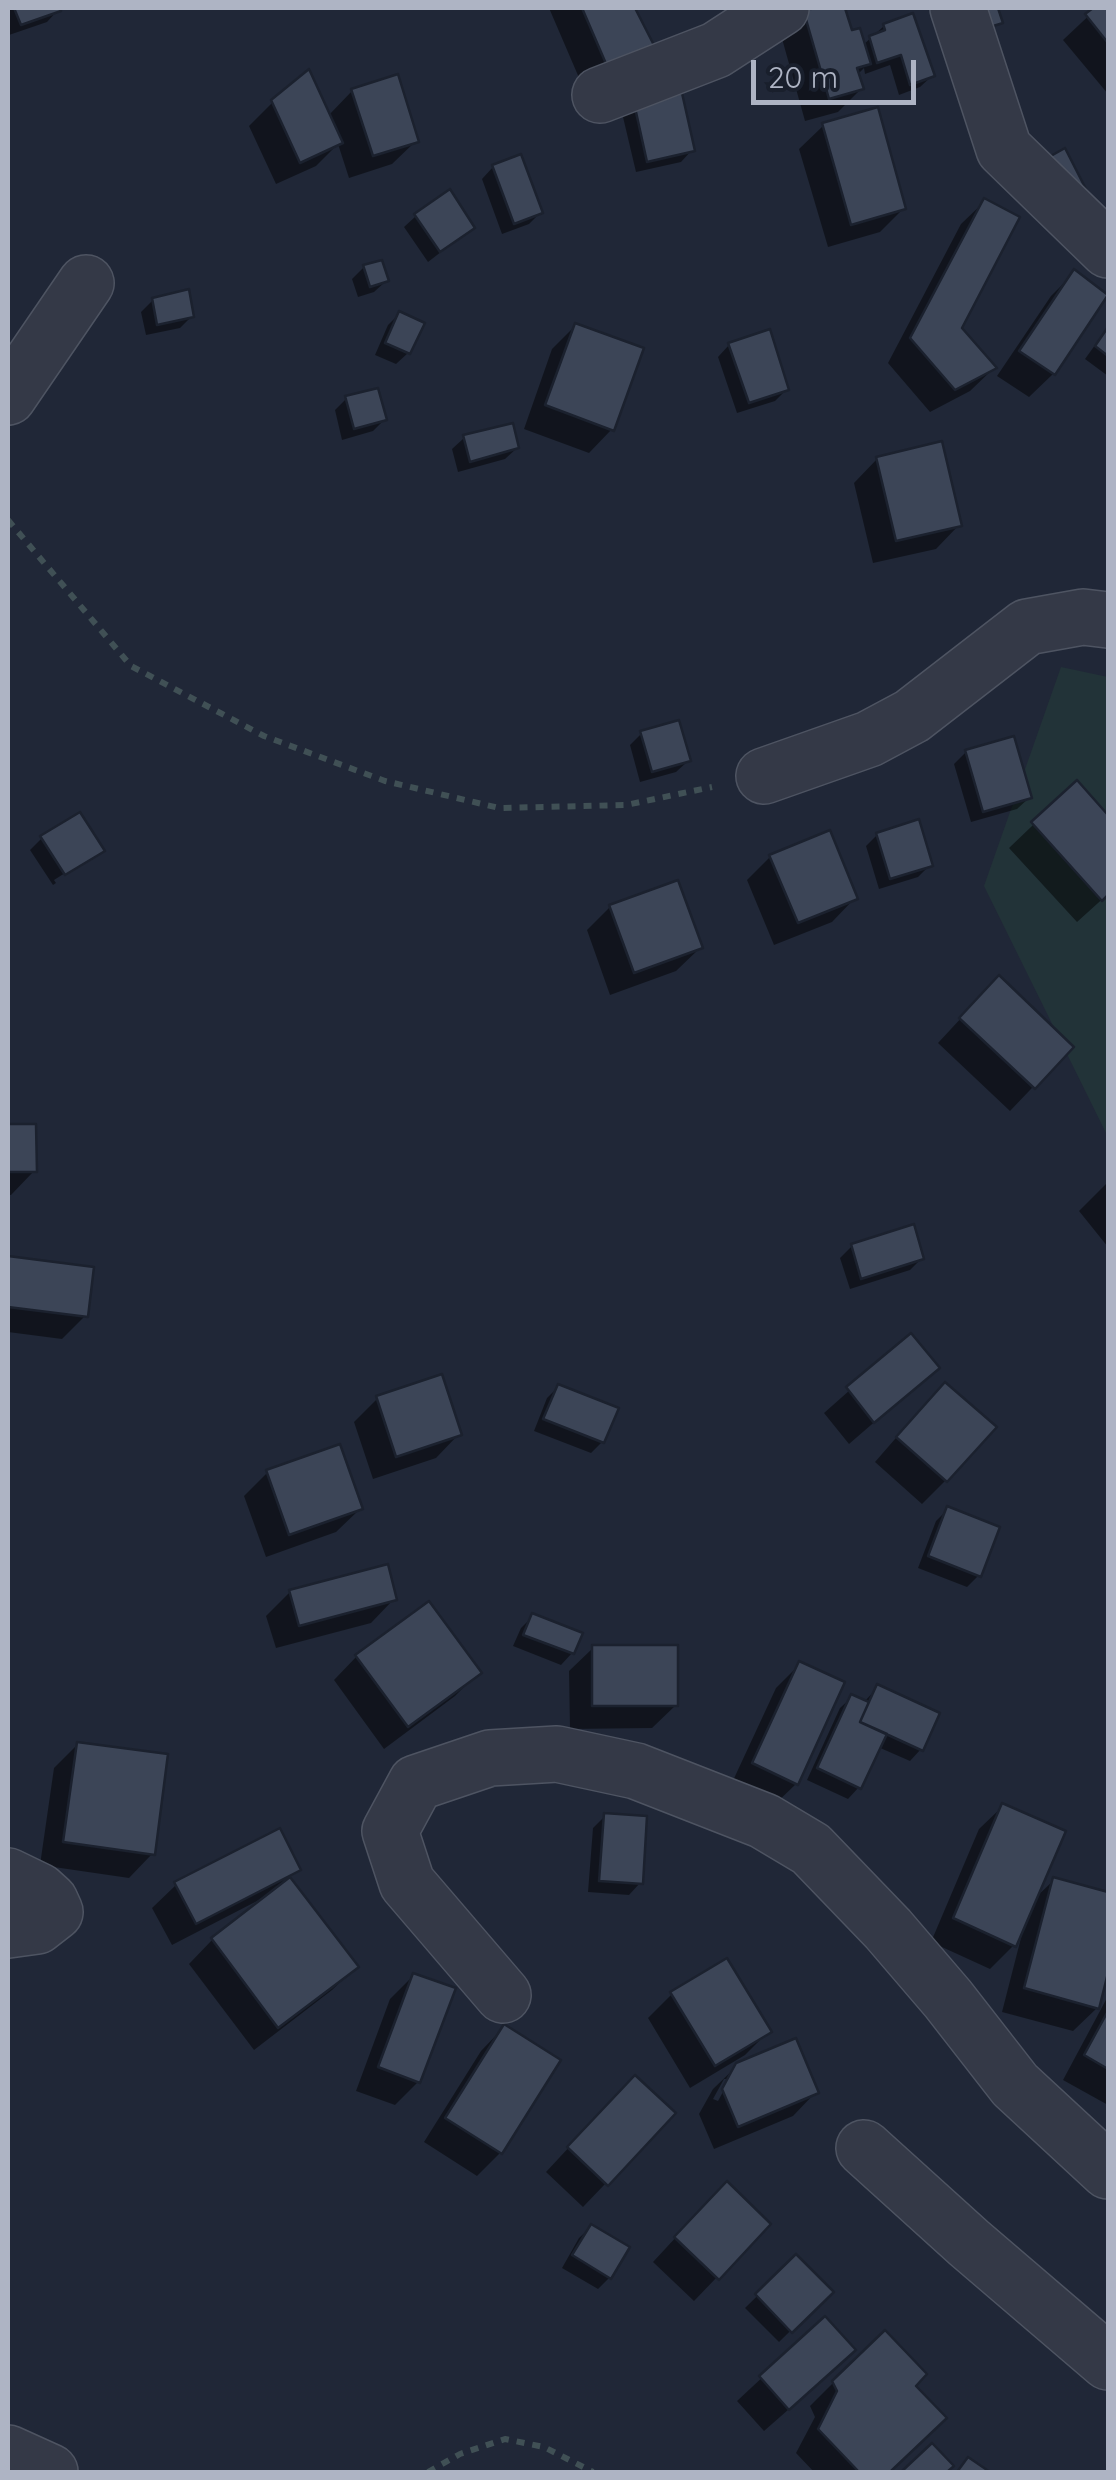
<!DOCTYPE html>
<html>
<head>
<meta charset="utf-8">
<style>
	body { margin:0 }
	#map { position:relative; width:1116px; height:2480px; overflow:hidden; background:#202737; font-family:Quicksand,sans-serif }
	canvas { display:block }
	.frame { position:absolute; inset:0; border:10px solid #aeb4c4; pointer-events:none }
	.scale { position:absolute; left:751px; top:60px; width:165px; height:45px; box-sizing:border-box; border:5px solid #aeb4c4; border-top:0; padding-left:12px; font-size:30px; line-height:35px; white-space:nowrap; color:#aeb4c4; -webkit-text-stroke:8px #191f2c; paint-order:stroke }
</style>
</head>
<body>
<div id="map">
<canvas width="1116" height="2480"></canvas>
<div class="frame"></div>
<div class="scale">20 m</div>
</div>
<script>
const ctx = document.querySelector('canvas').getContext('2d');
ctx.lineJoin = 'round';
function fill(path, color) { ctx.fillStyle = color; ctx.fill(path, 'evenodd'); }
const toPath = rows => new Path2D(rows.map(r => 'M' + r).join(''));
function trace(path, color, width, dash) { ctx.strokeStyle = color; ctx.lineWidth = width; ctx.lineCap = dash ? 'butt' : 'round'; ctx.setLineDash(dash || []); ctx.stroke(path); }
const green = toPath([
	[1061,667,1108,677,1108,1137,984,886]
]);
const shadow = toPath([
	[8,8,58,8,58,10,47,22,9,35],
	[549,8,632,8,655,53,586,94],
	[816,8,842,8,850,33,863,45,884,26,932,76,920,87,899,95,890,65,865,74,864,68,857,75,861,89,838,112,805,121,781,35,804,11],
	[1097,8,1108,8,1108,94,1063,40],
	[352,91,416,141,392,164,349,178,338,144,316,166,276,184,249,126,273,102,328,116],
	[635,105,692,150,681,162,636,172,623,117],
	[823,126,904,208,880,232,828,247,799,149],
	[493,167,540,213,529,224,502,234,482,179],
	[985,201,959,328,994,368,970,391,930,412,888,363,961,224],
	[416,216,472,228,428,262,404,227],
	[364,267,386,281,374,292,358,297,352,279],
	[1074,273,1106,295,1053,374,1029,397,997,376,1051,296],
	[153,300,192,316,180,328,146,335,141,312],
	[399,314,408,353,396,364,375,355,388,325],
	[575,326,612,429,589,453,524,429,552,349],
	[1108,327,1108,376,1085,359],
	[729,345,787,389,775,401,737,413,718,357],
	[347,398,385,419,373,431,342,440,335,410],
	[464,438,517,448,505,459,458,472,452,449],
	[877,459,959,525,936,549,873,563,854,483],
	[642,733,688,761,676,772,640,782,630,745],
	[966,752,1029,798,1017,809,971,822,954,764],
	[1077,783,1108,819,1108,894,1077,922,1009,848],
	[877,835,930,865,918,877,879,889,866,846],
	[42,838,102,850,92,860,92,856,54,880,56,883,53,885,30,850],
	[770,857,855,898,832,922,774,945,747,880],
	[610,907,700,948,676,971,610,995,587,930],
	[976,1002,1071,1047,1010,1111,938,1043],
	[8,1127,34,1127,34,1171,11,1195,8,1195],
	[1108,1182,1108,1247,1079,1211],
	[852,1246,921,1259,910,1270,850,1289,840,1258],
	[8,1259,91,1269,85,1316,62,1339,8,1332],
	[911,1336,937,1368,849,1444,824,1413],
	[558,1387,602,1442,591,1453,534,1431,547,1398],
	[377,1399,459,1434,436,1458,373,1479,354,1422],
	[922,1408,946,1480,922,1504,875,1462],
	[268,1472,360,1509,336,1532,266,1557,244,1496],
	[948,1509,979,1575,967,1587,918,1568,936,1521],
	[290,1592,394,1599,371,1623,276,1648,266,1616],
	[533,1616,572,1653,561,1665,513,1646,521,1628],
	[593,1648,676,1705,652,1728,570,1729,569,1671],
	[357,1656,478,1673,455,1696,384,1749,334,1680],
	[800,1664,796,1784,772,1807,730,1787,776,1688],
	[878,1687,921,1749,910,1761,878,1747,859,1787,848,1799,807,1780,840,1708,852,1697,864,1702],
	[78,1744,152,1854,129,1878,40,1865,54,1768],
	[1003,1806,1034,1899,1054,1880,1108,1895,1108,1964,1097,2008,1073,2031,1002,2012,1022,1934,1019,1933,1014,1945,990,1969,931,1942,979,1829],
	[605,1816,640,1883,629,1895,588,1892,593,1828],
	[298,1869,288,1878,356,1967,332,1990,254,2050,189,1964,212,1940,261,1903,259,1900,172,1945,152,1908,176,1885],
	[414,1975,418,2082,395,2105,356,2091,390,1999],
	[672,1994,769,2031,745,2055,690,2088,648,2018],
	[1108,1996,1108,2105,1063,2080],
	[504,2027,500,2153,477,2176,424,2142,481,2051],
	[738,2065,816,2092,793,2116,714,2149,699,2114,713,2089],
	[724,2079,730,2079,718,2101,713,2099],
	[612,2101,673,2113,583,2207,546,2172],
	[703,2208,768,2224,694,2301,653,2262],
	[591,2227,609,2278,598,2289,562,2268,579,2238],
	[796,2258,830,2292,779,2342,745,2308],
	[825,2319,829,2374,764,2431,737,2401],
	[834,2382,912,2386,943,2418,887,2472,814,2472,796,2453,815,2417,810,2406]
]);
const building = toPath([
	[14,8,60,8,61,11,21,25,14,8],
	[582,8,635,8,658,53,610,73,582,8],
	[845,8,852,30,860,28,871,64,857,68,864,89,829,99,803,9,845,8],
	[970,8,998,8,1003,23,977,31,970,8],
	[1093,8,1108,8,1108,43,1085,14,1093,8],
	[913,13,935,76,910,85,901,55,877,63,869,36,885,30,883,24,913,13],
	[309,69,343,143,300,163,271,100,309,69],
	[398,74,419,142,373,156,351,89,398,74],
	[682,93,695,151,647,162,634,103,682,93],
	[878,107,906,209,851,225,822,123,878,107],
	[1065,148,1092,201,1033,166,1065,148],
	[521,154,543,213,514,224,492,165,521,154],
	[450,189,475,228,440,252,414,214,450,189],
	[984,198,1020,217,962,328,997,368,955,390,910,338,984,198],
	[382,260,389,281,370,287,363,265,382,260],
	[1074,269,1108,295,1055,375,1019,351,1074,269],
	[189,289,194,317,157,325,152,298,189,289],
	[399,311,425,323,410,354,385,343,399,311],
	[575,323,644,348,614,431,545,405,575,323],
	[1108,327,1108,356,1095,346,1108,327],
	[770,329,789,390,749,403,728,343,770,329],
	[378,388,387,420,354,429,345,396,378,388],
	[513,423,519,448,470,462,463,435,513,423],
	[942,441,962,526,896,541,876,457,942,441],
	[679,720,691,761,652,772,640,731,679,720],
	[1014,736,1032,798,983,812,965,750,1014,736],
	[1077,780,1108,815,1108,895,1102,901,1031,822,1077,780],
	[80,812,105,851,65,875,40,836,80,812],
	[919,819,933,866,890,879,876,833,919,819],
	[830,830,858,899,798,923,769,855,830,830],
	[678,880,703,948,634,973,609,905,678,880],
	[999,975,1074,1047,1035,1089,959,1018,999,975],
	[8,1124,36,1124,37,1172,8,1172,8,1124],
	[914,1224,924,1259,861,1279,851,1244,914,1224],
	[8,1256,94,1267,88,1317,8,1307,8,1256],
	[911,1333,940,1368,874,1423,846,1387,911,1333],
	[442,1374,462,1435,396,1457,376,1396,442,1374],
	[945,1382,997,1427,947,1482,896,1437,945,1382],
	[558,1384,619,1408,604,1443,543,1419,558,1384],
	[340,1444,363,1509,289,1535,266,1470,340,1444],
	[947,1506,1000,1527,981,1577,928,1556,947,1506],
	[388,1564,397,1600,299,1626,289,1590,388,1564],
	[429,1601,482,1673,408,1727,355,1655,429,1601],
	[532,1613,583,1633,574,1654,523,1635,532,1613],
	[592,1645,678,1645,678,1706,592,1706,592,1645],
	[799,1661,845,1682,798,1785,752,1763,799,1661],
	[877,1684,940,1713,923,1751,860,1722,877,1684],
	[851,1694,869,1702,860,1722,887,1734,861,1789,817,1768,851,1694],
	[77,1742,168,1754,155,1855,63,1842,77,1742],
	[1002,1803,1066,1831,1016,1947,953,1918,1002,1803],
	[604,1813,647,1816,643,1884,599,1881,604,1813],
	[280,1828,301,1870,196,1924,174,1882,280,1828],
	[290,1877,359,1967,278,2028,211,1938,290,1877],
	[1053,1877,1108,1892,1108,1973,1099,2009,1024,1988,1053,1877],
	[727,1958,772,2032,715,2066,670,1992,727,1958],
	[413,1973,456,1988,420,2083,378,2067,413,1973],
	[1108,2011,1108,2069,1084,2055,1108,2011],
	[504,2024,561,2060,502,2154,445,2118,504,2024],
	[796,2038,819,2093,738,2127,722,2089,736,2063,796,2038],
	[635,2075,676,2113,608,2186,567,2147,635,2075],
	[727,2181,771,2224,719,2280,674,2237,727,2181],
	[591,2224,630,2247,611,2279,572,2255,591,2224],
	[796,2254,834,2292,792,2333,755,2294,796,2254],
	[825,2316,856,2350,789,2410,759,2376,825,2316],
	[885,2330,927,2374,916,2386,947,2418,890,2472,859,2472,818,2429,837,2391,832,2381,885,2330],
	[932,2443,954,2466,947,2472,901,2472,932,2443],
	[968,2457,990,2472,957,2472,968,2457]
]);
const path = toPath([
	[8,520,131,666,264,736,385,781,499,808,626,805,712,787],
	[428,2472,460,2454,505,2439,544,2447,593,2472]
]);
const street = toPath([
	[958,8,1004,149,1108,250],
	[600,95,716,50,781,8],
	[8,397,86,283],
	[764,776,869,739,912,716,1027,627,1083,617,1108,620],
	[8,1876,39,1891,50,1901,55,1912,37,1926,8,1930],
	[503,1995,407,1883,390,1831,416,1783,490,1758,557,1754,636,1771,764,1821,811,1849,888,1929,948,1999,1015,2085,1108,2171],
	[864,2148,969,2243,1108,2362],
	[8,2453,50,2472]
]);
fill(green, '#223338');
fill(shadow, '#0007');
fill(building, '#3c4557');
trace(building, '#1b212e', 2.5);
trace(street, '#4e5462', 58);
trace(path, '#405055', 6, [8, 8]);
trace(street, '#343947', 55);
</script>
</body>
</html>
